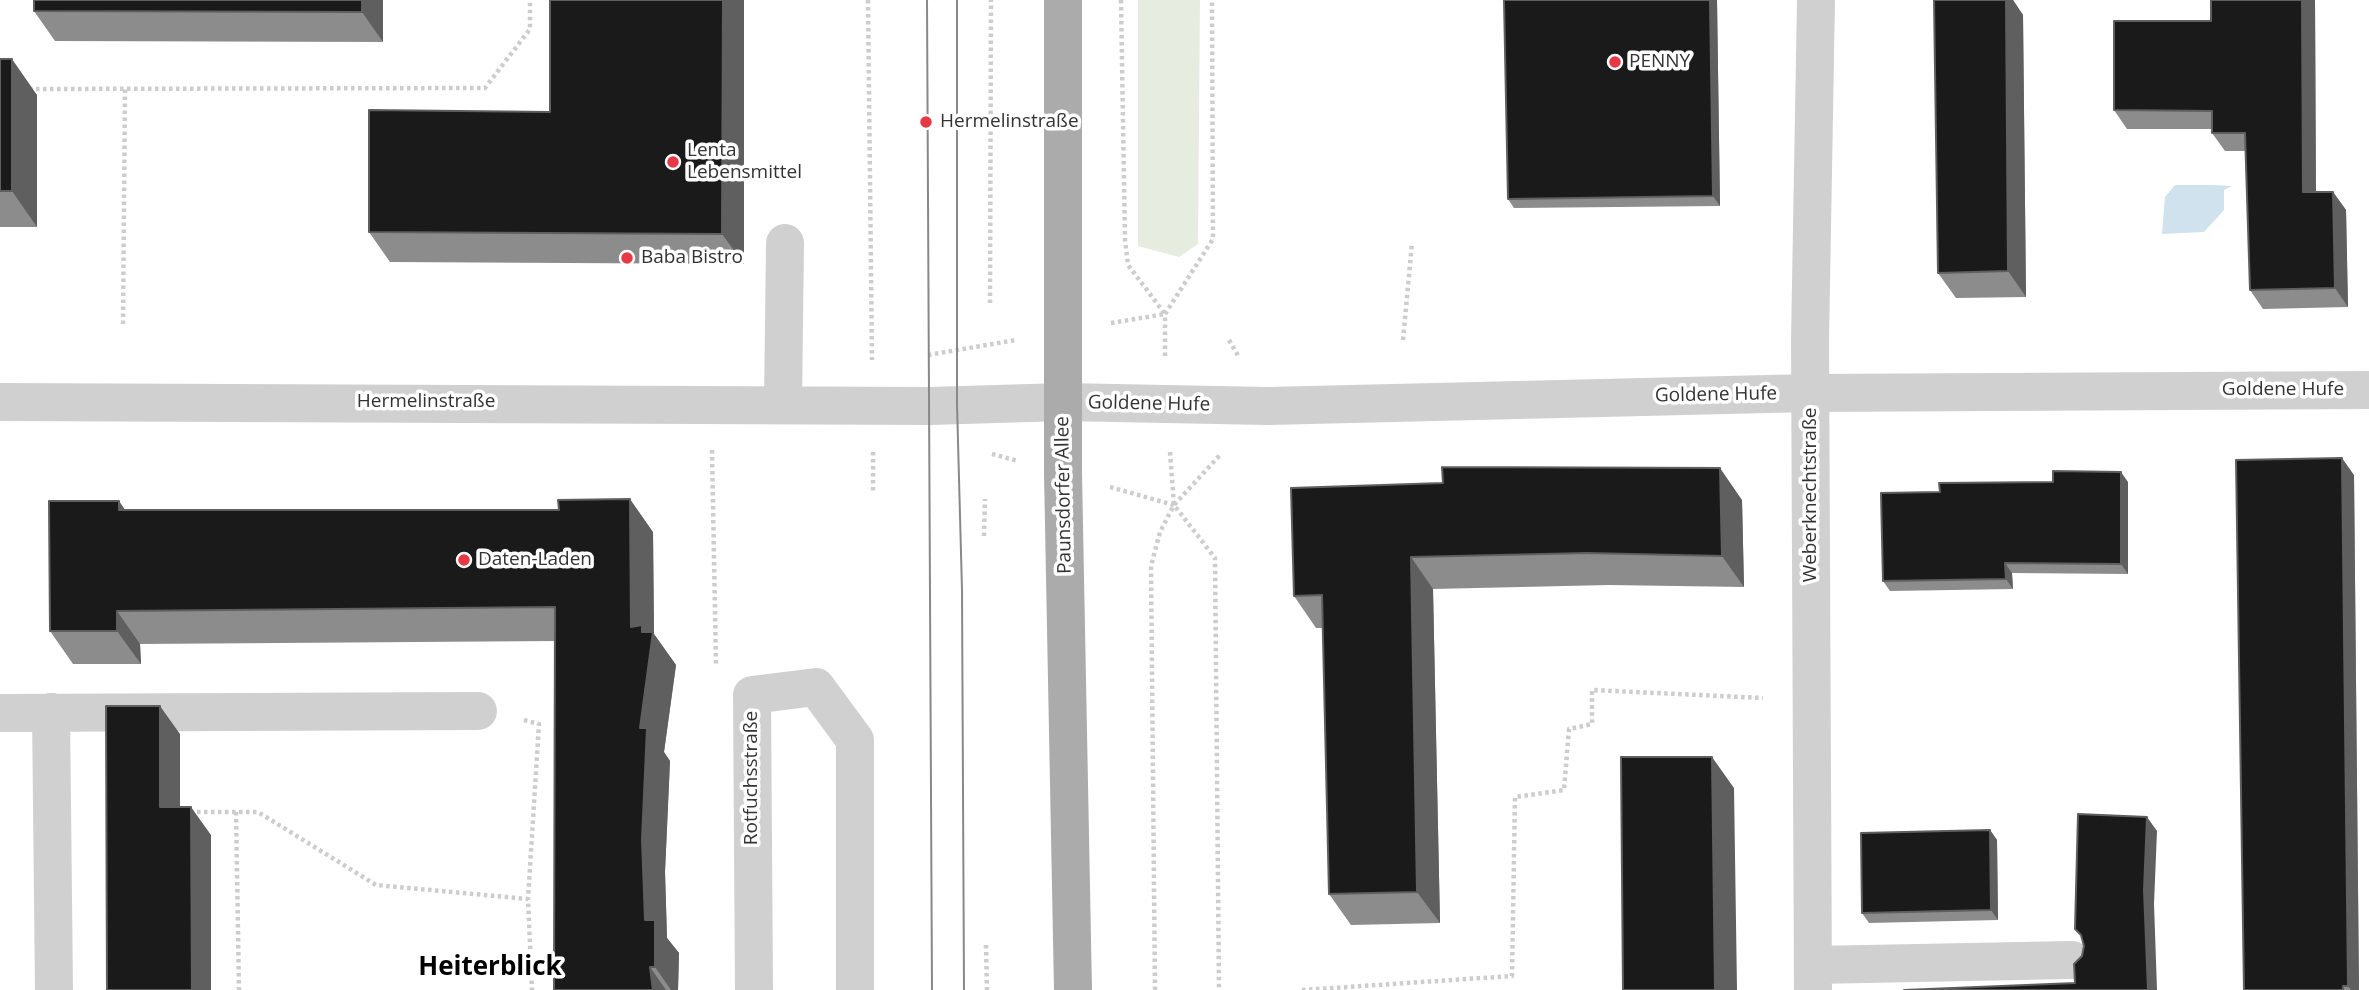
<!DOCTYPE html>
<html>
<head>
<meta charset="utf-8">
<style>
	body { margin:0 }
	canvas { display:block; background:#fff }
</style>
</head>
<body>
<canvas width="2369" height="990"></canvas>
<script>
const ctx = document.querySelector('canvas').getContext('2d');
ctx.lineJoin = 'round';
function fill(path, color) { ctx.fillStyle = color; ctx.fill(path, 'evenodd'); }
const toPath = rows => new Path2D(rows.map(r => 'M' + r).join(''));
function trace(path, color, width, dash) { ctx.strokeStyle = color; ctx.lineWidth = width; ctx.lineCap = dash ? 'butt' : 'round'; ctx.setLineDash(dash || []); ctx.stroke(path); }
function label(font, color, halo, rows, align = 'center') {
  ctx.font = font + ' "Open Sans",sans-serif'; ctx.lineWidth = 7; ctx.setLineDash([]); ctx.textBaseline = 'middle'; ctx.strokeStyle = halo; ctx.fillStyle = color; for (const [text, x, y, turn = 0] of rows) {
    ctx.save(); ctx.translate(x, y); ctx.rotate((+turn || 0) * Math.PI / 180); ctx.textAlign = isNaN(turn) ? turn : align; if (halo) ctx.strokeText(text, 0, 0); ctx.fillText(text, 0, 0); ctx.restore();
  }
}
const green = toPath([
	[1138,0,1200,0,1198,244,1179,257,1138,246]
]);
const water = toPath([
	[2175,185,2214,185,2232,186,2224,190,2224,210,2204,232,2162,234,2165,197]
]);
const path = toPath([
	[868,0,872,360],
	[1121,0,1125,240,1128,265,1165,314],
	[29,89,485,88,530,29,530,0],
	[990,303,991,0],
	[1111,323,1165,314],
	[123,324,125,89],
	[1229,340,1239,357],
	[1403,340,1412,243],
	[928,355,1016,340],
	[1165,356,1165,314,1213,239,1212,0],
	[712,450,716,665],
	[873,452,873,494],
	[1170,452,1174,505,1215,558,1219,990],
	[992,454,1018,461],
	[1110,487,1174,505],
	[984,536,985,499],
	[524,720,539,724,528,899],
	[190,812,258,812,376,885,528,899,532,990],
	[236,812,239,990],
	[986,945,987,990],
	[1155,990,1151,566,1160,532,1174,505,1221,454],
	[1302,990,1512,976,1515,797,1564,790,1569,729,1592,724,1592,690,1763,698]
]);
const minor = toPath([
	[0,402,930,406,1063,402,1268,406,1810,393,2369,390],
	[783,404,785,243],
	[51,712,54,990],
	[0,713,478,711],
	[1813,965,2072,960],
	[754,990,752,695,816,687,855,740,855,990],
	[1813,990,1810,341,1816,0]
]);
const major = toPath([
	[1063,0,1063,473,1073,990]
]);
const tram = toPath([
	[927,0,932,990],
	[957,0,957,404,962,590,964,990]
]);
const wall = toPath([
	[34,0,383,0,383,42,55,41,34,11],
	[550,0,744,0,744,264,390,262,369,232,550,112],
	[1717,0,1720,206,1514,208,1508,199],
	[1934,0,2013,0,2023,15,2026,297,1956,298,1938,273],
	[2211,0,2315,0,2316,192,2333,192,2346,210,2348,307,2263,309,2250,290,2245,151,2225,151,2212,133,2212,129,2127,129,2114,110,2211,21],
	[0,59,37,95,37,227,0,227],
	[2354,475,2359,990,2244,990],
	[2128,482,2128,574,2012,573,2013,589,1890,591,1883,581,1940,492],
	[1443,483,1742,500,1744,587,1609,585,1433,589,1440,923,1351,925,1329,894,1323,628,1316,628,1294,596],
	[125,510,653,532,654,634,676,665,664,752,670,761,665,872,667,938,679,953,678,990,554,990,555,641,140,644,141,664,73,664,50,631],
	[1990,830,1997,840,1998,920,1869,923,1862,913]
]);
const shadedWall = toPath([
	[362,0,383,0,383,42,362,12],
	[723,0,744,0,744,264,722,234],
	[1710,0,1717,0,1720,206,1713,196],
	[2006,0,2013,0,2023,15,2026,297,2008,271],
	[2302,0,2315,0,2316,211,2303,192],
	[12,59,37,95,37,227,12,191],
	[2333,192,2346,210,2348,307,2335,288],
	[2342,458,2354,475,2359,990,2351,990,2348,986],
	[1720,468,1742,500,1744,587,1722,556],
	[2121,472,2128,482,2128,574,2121,564],
	[630,499,653,532,654,634,676,665,664,752,670,761,665,872,667,938,679,953,678,990,671,990,655,967,645,920,642,839,640,728,631,627],
	[119,501,142,534,119,510],
	[1411,557,1433,589,1440,923,1417,892],
	[2005,563,2012,573,2013,589,2006,579],
	[117,611,140,644,141,664,117,631],
	[160,706,180,734,180,835,160,807],
	[1712,757,1734,788,1737,990,1715,990],
	[191,807,211,835,211,990,192,990],
	[2147,817,2157,831,2154,904,2157,990,2148,990,2144,890],
	[1990,830,1997,840,1998,920,1991,910],
	[650,967,666,990,653,990]
]);
const building = toPath([
	[34,0,362,0,362,12,34,11,34,0],
	[550,0,723,0,722,234,369,232,369,110,550,112,550,0],
	[1504,0,1710,0,1713,196,1508,199,1504,0],
	[1934,0,2006,0,2008,271,1938,273,1934,0],
	[2211,0,2302,0,2303,192,2333,192,2335,288,2250,290,2245,133,2212,133,2212,111,2114,110,2114,21,2211,21,2211,0],
	[0,59,12,59,12,191,0,191,0,59],
	[2342,458,2348,986,2343,986,2343,990,2244,990,2236,460,2342,458],
	[1442,467,1720,468,1722,556,1587,553,1411,557,1417,892,1329,894,1322,595,1294,596,1291,488,1443,483,1442,467],
	[2053,471,2121,472,2121,564,2005,563,2006,579,1883,581,1881,493,1940,492,1939,483,2053,482,2053,471],
	[630,499,631,627,642,625,642,632,653,632,640,728,647,728,642,839,645,920,655,920,655,967,650,967,653,990,554,990,555,607,117,611,117,631,50,631,49,501,119,501,119,510,559,510,558,500,630,499],
	[106,706,160,706,160,807,191,807,192,990,107,990,106,706],
	[1621,757,1712,757,1715,990,1623,990,1621,757],
	[2078,814,2147,817,2144,890,2148,990,1904,990,2075,983,2074,964,2082,956,2084,946,2081,935,2075,929,2078,814],
	[1990,830,1991,910,1862,913,1861,833,1990,830]
]);
const markers = [
	[1615,62,7,"#e63946"],
	[926,122,7,"#e63946"],
	[673,162,7,"#e63946"],
	[627,258,7,"#e63946"],
	[464,560,7,"#e63946"]
];
const poiNames = [
	["PENNY",1629,62],
	["Hermelinstraße",940,122],
	["Lenta",687,151],
	["Lebensmittel",687,173],
	["Baba Bistro",641,258],
	["Daten-Laden",478,560]
];
const streetNames = [
	["Goldene Hufe",2283,390],
	["Goldene Hufe",1716,395,-1],
	["Hermelinstraße",426,402],
	["Goldene Hufe",1149,404,1],
	["Paunsdorfer Allee",1064,495,-91],
	["Weberknechtstraße",1811,495,-90],
	["Rotfuchsstraße",752,778,-90]
];
const districtNames = [
	["Heiterblick",490,968]
];
fill(green, '#e6ecdf');
fill(water, '#cfe2ee');
trace(path, '#cdcdcd', 4.5, [3.5, 3.5]);
trace(minor, '#d0d0d0', 38);
trace(major, '#ababab', 38);
trace(tram, '#888', 2);
fill(wall, '#8c8c8c');
fill(shadedWall, '#5f5f5f');
fill(building, '#1a1a1a');
trace(building, '#5f5f5f', 2);
for (const [x, y, r, color] of markers) { const dot = new Path2D(); dot.arc(x, y, r, 0, 2 * Math.PI); ctx.fillStyle = color; ctx.fill(dot); trace(dot, '#fff', 2.5); }
label('19px', '#333', '#fff', poiNames, 'left');
label('19px', '#333', '#fff', streetNames);
label('bold 26px', '#000', '#fff', districtNames);
</script>
</body>
</html>
